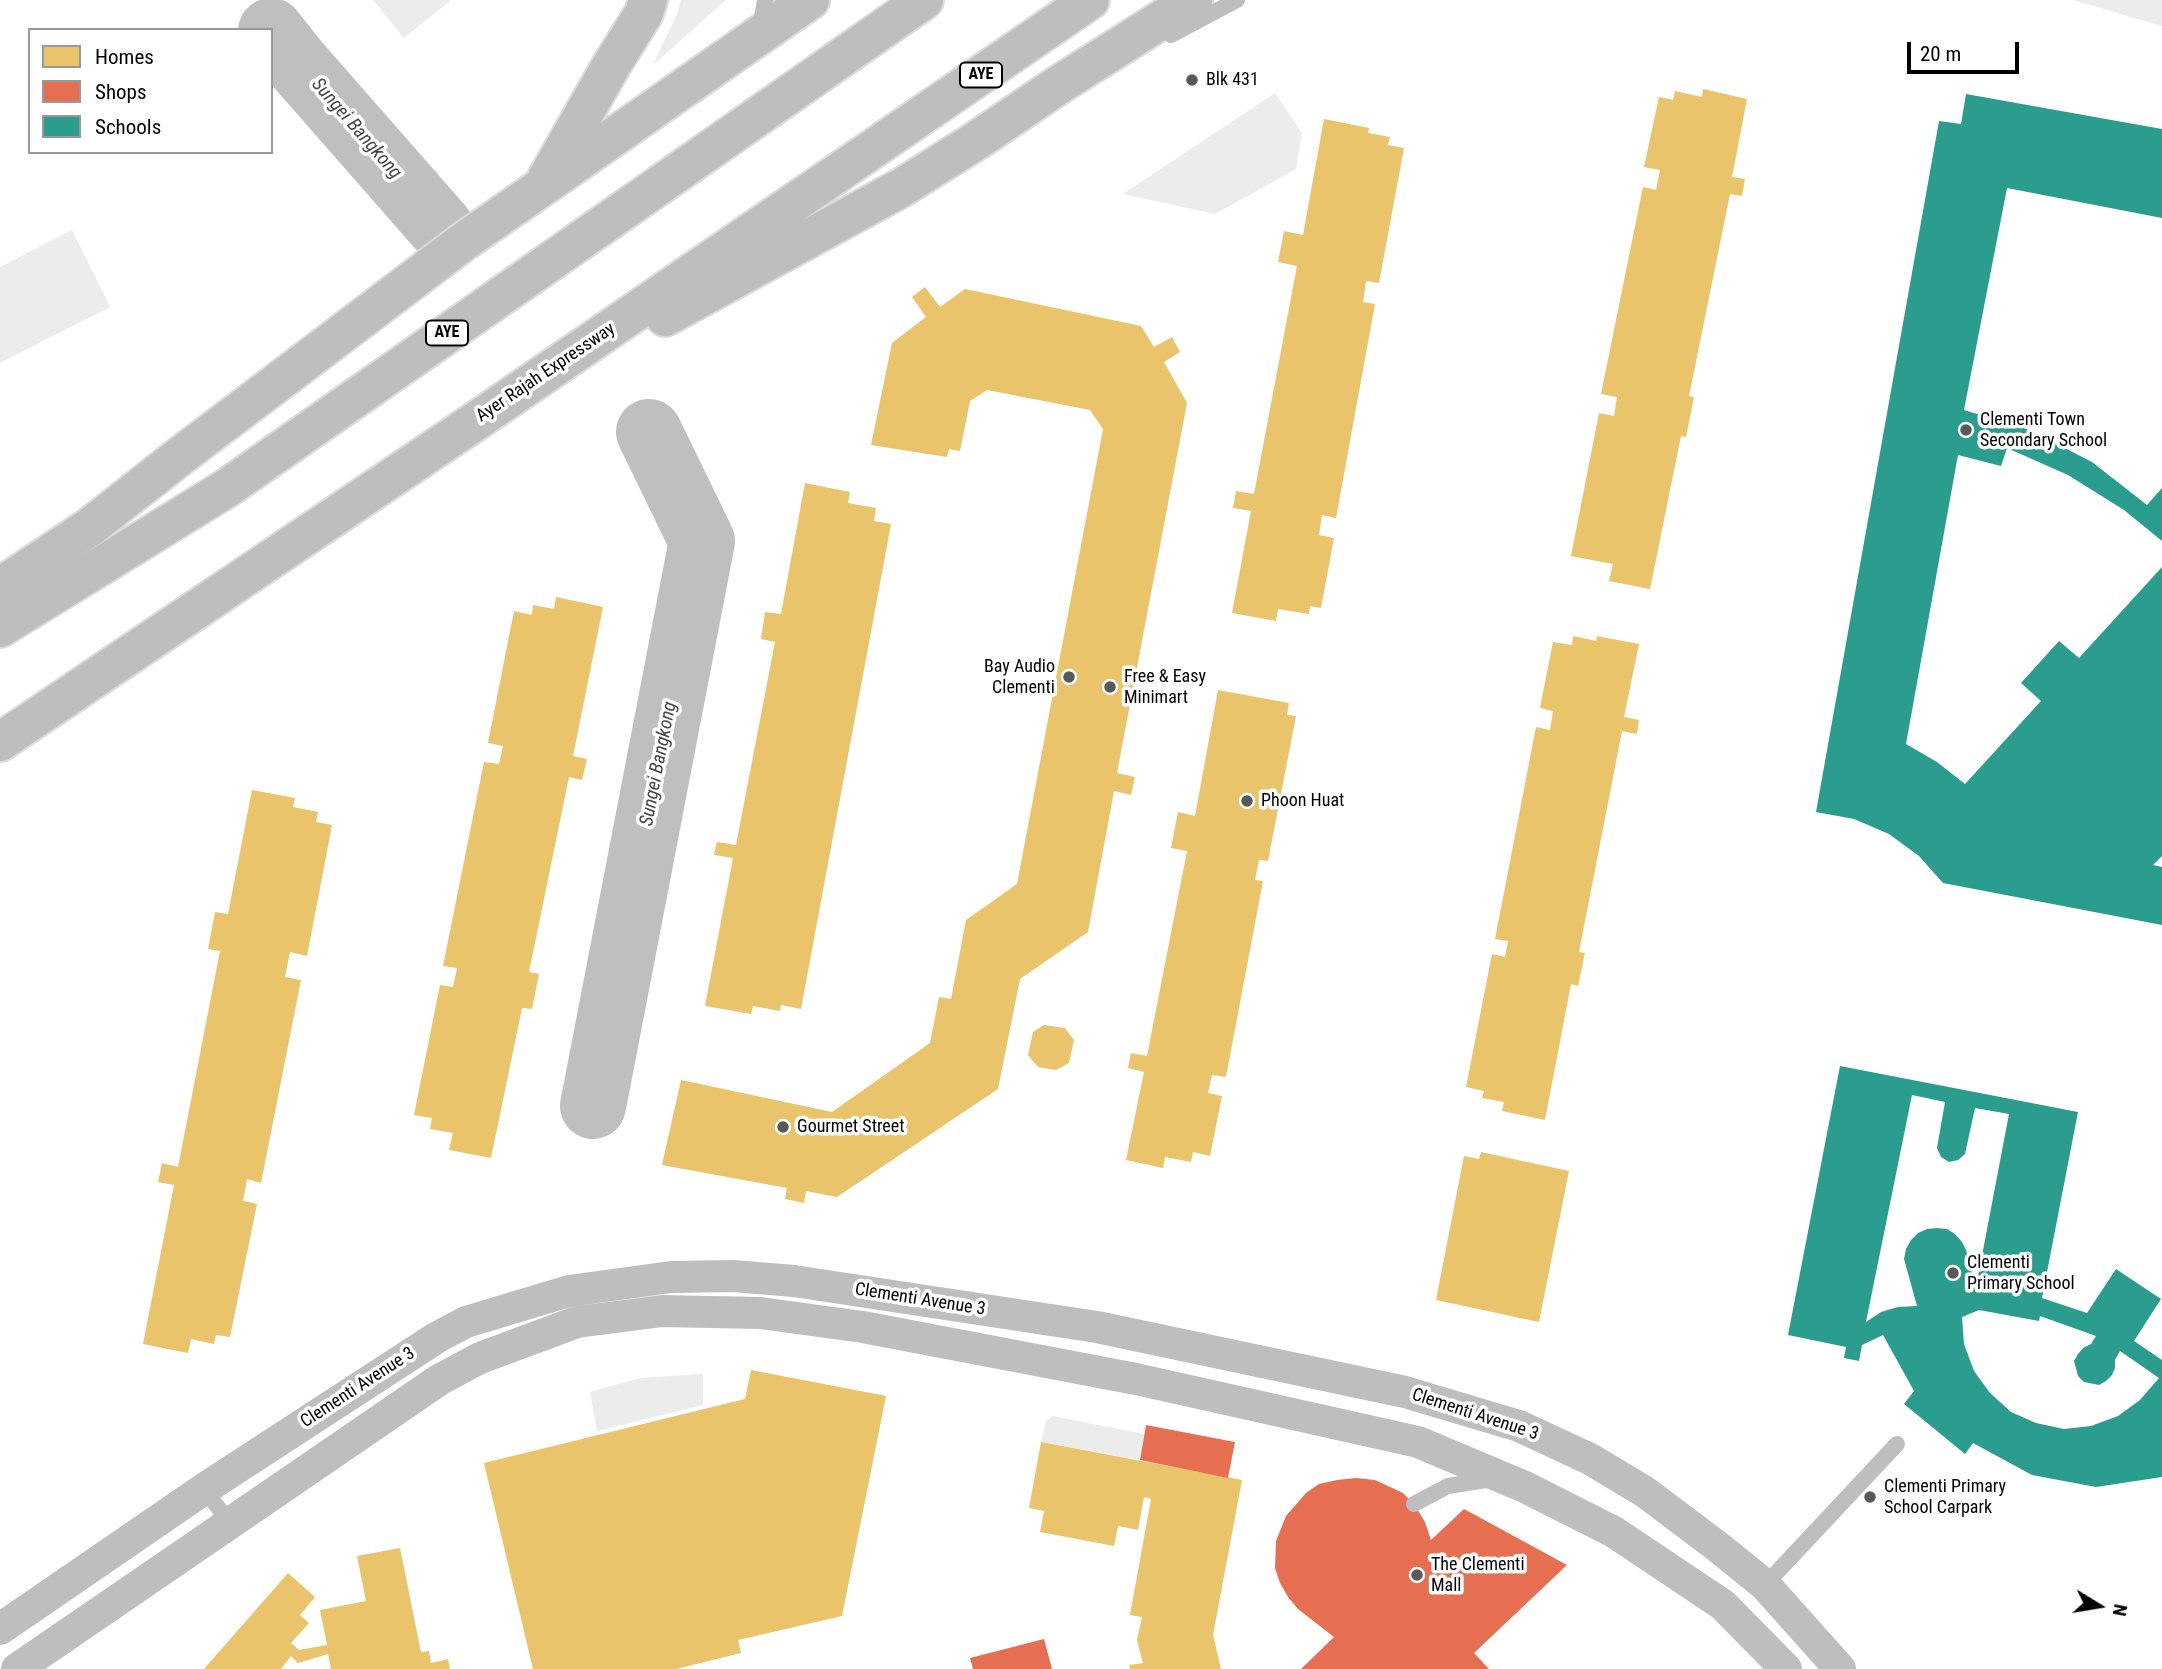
<!DOCTYPE html>
<html>
<head>
<meta charset="utf-8">
<style>
	body { margin:0 }
	#map { position:relative; width:2162px; height:1669px; overflow:hidden; background:#fff; font-family:"Roboto Condensed",sans-serif }
	canvas { display:block }
	.legend { position:absolute; left:28px; top:28px; width:245px; height:126px; box-sizing:border-box; background:#fff; border:2px solid #999; margin:0; padding:9px 12px; list-style:none; font-size:21px; color:#000 }
	.legend li { display:flex; align-items:center; gap:14px; height:35px }
	.legend b { width:35px; border:2px solid #999 }
	.north { position:absolute; left:2064px; top:1571px; width:70px; height:70px; -webkit-text-stroke:5px #fff; paint-order:stroke; rotate:101deg; font-size:19px; font-weight:700; line-height:28px; text-align:center; color:#000 }
	.north::after { content:''; display:block; margin:auto; width:24px; height:32px; background:#000; clip-path:polygon(50% 0,100% 100%,50% 72%,0 100%) }
	.scale { position:absolute; left:1907px; top:42px; width:112px; height:32px; box-sizing:border-box; border:4px solid #000; border-top:0; padding-left:9px; font-size:21px; line-height:24px; white-space:nowrap; color:#000; -webkit-text-stroke:5px #fff; paint-order:stroke }
</style>
</head>
<body>
<div id="map">
<canvas width="2162" height="1669"></canvas>
<ul class="legend">
<li><b style="height:19px;background:#e9c46a"></b>Homes</li>
<li><b style="height:19px;background:#e76f51"></b>Shops</li>
<li><b style="height:19px;background:#2a9d8f"></b>Schools</li>
</ul>
<div class="north">N</div>
<div class="scale">20 m</div>
</div>
<script>
const ctx = document.querySelector('canvas').getContext('2d');
ctx.lineJoin = 'round';
function fill(path, color) { ctx.fillStyle = color; ctx.fill(path, 'evenodd'); }
const toPath = rows => new Path2D(rows.map(r => 'M' + r).join(''));
function trace(path, color, width, dash) { ctx.strokeStyle = color; ctx.lineWidth = width; ctx.lineCap = dash ? 'butt' : 'round'; ctx.setLineDash(dash || []); ctx.stroke(path); }
function label(font, color, halo, rows, align = 'center') {
  ctx.font = font + ' "Roboto Condensed",sans-serif'; ctx.lineWidth = 7; ctx.setLineDash([]); ctx.textBaseline = 'middle'; ctx.strokeStyle = halo; ctx.fillStyle = color; for (const [text, x, y, turn = 0] of rows) {
    ctx.save(); ctx.translate(x, y); ctx.rotate((+turn || 0) * Math.PI / 180); ctx.textAlign = isNaN(turn) ? turn : align; if (halo) ctx.strokeText(text, 0, 0); ctx.fillText(text, 0, 0); ctx.restore();
  }
}
const green = toPath([
	[373,0,451,0,404,38],
	[681,0,726,0,653,65,677,14],
	[2073,0,2162,0,2162,26],
	[1275,93,1302,133,1296,169,1215,214,1123,194],
	[72,230,110,307,0,363,0,267],
	[703,1374,703,1405,597,1431,590,1392,640,1378],
	[1053,1416,1144,1434,1140,1460,1041,1442,1046,1421]
]);
const homes = toPath([
	[1703,89,1747,99,1732,177,1745,179,1742,196,1730,194,1689,396,1694,397,1686,437,1681,436,1650,589,1609,581,1613,564,1571,556,1599,413,1614,416,1617,397,1601,394,1643,187,1656,190,1660,170,1644,167,1659,97,1673,100,1675,91,1702,97],
	[1324,119,1369,128,1368,133,1390,137,1388,145,1404,148,1379,283,1366,281,1363,302,1375,304,1336,518,1322,515,1319,535,1334,538,1321,608,1310,606,1309,614,1278,609,1276,621,1232,613,1251,511,1233,508,1236,491,1254,494,1297,266,1278,262,1284,231,1303,235],
	[925,287,940,307,965,289,1141,326,1154,347,1172,337,1180,352,1164,362,1187,403,1117,773,1135,777,1131,795,1114,791,1088,932,1020,979,998,1089,837,1197,806,1191,804,1203,785,1199,787,1188,662,1165,681,1080,832,1112,930,1043,939,997,951,999,966,920,1017,884,1103,429,1090,410,987,390,970,401,960,451,949,449,947,457,871,445,892,343,926,317,912,297],
	[805,483,850,492,848,503,876,508,874,521,891,524,801,1009,781,1005,780,1011,753,1006,751,1014,705,1006,733,858,714,855,717,842,736,845,775,642,761,639,765,612,781,614],
	[556,597,603,607,573,756,587,759,582,780,569,777,529,972,539,974,532,1009,522,1008,491,1158,449,1150,453,1133,430,1129,432,1118,414,1115,440,985,453,987,457,968,443,966,484,762,499,764,503,746,488,743,514,611,532,615,533,605,554,609],
	[1573,636,1596,641,1597,636,1639,644,1624,717,1639,720,1637,734,1622,731,1579,952,1585,953,1578,986,1571,984,1545,1120,1502,1111,1504,1102,1482,1098,1484,1091,1466,1087,1492,954,1505,957,1508,941,1495,939,1536,727,1550,730,1553,711,1540,708,1553,642,1572,645],
	[1218,690,1289,703,1287,715,1296,716,1268,861,1259,860,1255,880,1263,881,1226,1077,1212,1075,1208,1093,1222,1096,1210,1156,1193,1152,1191,1162,1165,1157,1163,1168,1126,1160,1144,1072,1128,1068,1131,1053,1147,1056,1187,851,1171,848,1178,812,1195,816],
	[252,790,295,798,293,807,318,812,316,822,332,825,307,956,290,952,285,977,301,980,261,1183,247,1179,243,1201,257,1204,230,1337,216,1335,214,1344,191,1339,188,1353,143,1344,174,1185,158,1182,162,1163,178,1167,220,951,208,949,215,912,228,914],
	[1044,1025,1065,1028,1074,1040,1069,1063,1056,1070,1038,1067,1028,1055,1033,1032],
	[1481,1152,1569,1171,1539,1322,1436,1300,1464,1156,1479,1159],
	[751,1370,886,1396,842,1616,738,1640,741,1653,676,1669,533,1669,484,1463,745,1399],
	[1041,1442,1242,1480,1213,1635,1221,1669,1130,1669,1129,1665,1143,1663,1137,1640,1142,1617,1130,1615,1151,1499,1144,1497,1138,1530,1118,1526,1114,1546,1040,1532,1044,1511,1029,1508],
	[400,1548,421,1652,429,1651,431,1663,448,1659,450,1669,331,1669,328,1654,298,1663,291,1656,281,1669,204,1669,288,1573,315,1597,300,1615,309,1623,291,1643,299,1650,327,1645,320,1610,366,1601,357,1556]
]);
const shops = toPath([
	[1146,1425,1235,1442,1228,1478,1140,1460],
	[1356,1478,1375,1480,1403,1493,1414,1504,1425,1522,1431,1540,1464,1509,1567,1565,1474,1653,1489,1669,1301,1669,1334,1637,1298,1609,1288,1597,1280,1583,1275,1568,1276,1541,1286,1516,1306,1493,1319,1484,1337,1480],
	[1044,1639,1052,1669,973,1669,970,1658]
]);
const schools = toPath([
	[1966,94,2162,129,2162,218,2007,188,1964,410,2030,430,2092,462,2147,505,2162,488,2162,541,2124,510,2068,475,2007,448,2001,466,1958,455,1906,744,1937,762,1965,784,2041,701,2021,683,2059,641,2079,658,2162,567,2162,856,2153,865,2162,867,2162,925,1943,883,1919,856,1889,834,1854,819,1816,812,1939,121,1961,124],
	[1840,1066,2078,1112,2042,1298,2087,1313,2116,1269,2161,1299,2134,1341,2162,1360,2162,1477,2096,1487,2032,1475,1973,1443,1965,1454,1904,1404,1914,1391,1883,1335,1862,1345,1859,1361,1844,1358,1846,1347,1788,1335],
	[1912,1095,1945,1102,1937,1148,1941,1157,1949,1162,1958,1160,1965,1154,1975,1108,2009,1114,1976,1287,1966,1250,1962,1242,1955,1234,1947,1229,1937,1228,1927,1229,1918,1233,1911,1240,1906,1249,1904,1259,1917,1306,1898,1307,1881,1312,1866,1322],
	[1979,1310,2039,1321,2040,1316,2096,1336,2091,1344,2083,1348,2078,1354,2074,1361,2078,1376,2084,1382,2099,1385,2106,1381,2112,1375,2115,1368,2115,1360,2120,1351,2159,1378,2140,1400,2118,1416,2091,1426,2064,1429,2036,1423,2011,1412,1990,1393,1974,1371,1964,1344,1962,1317]
]);
const river = toPath([
	[271,31,299,66,441,228],
	[593,1106,702,541,649,432]
]);
const lane = toPath([
	[760,30,765,0],
	[1171,35,1237,0],
	[204,1489,230,1523],
	[1414,1504,1448,1486,1486,1480,1492,1481],
	[1765,1585,1897,1444]
]);
const street = toPath([
	[0,1629,204,1489,436,1338,466,1322,569,1291,671,1277,733,1276,794,1281,1097,1327,1405,1392,1519,1426,1590,1459,1645,1492,1718,1547,1765,1585,1840,1669],
	[17,1669,439,1380,480,1358,577,1322,662,1311,760,1313,863,1327,1136,1379,1418,1442,1525,1487,1614,1532,1723,1605,1786,1669]
]);
const highway = toPath([
	[546,180,611,66,644,13,648,0],
	[665,317,901,188,976,141,1060,84,1193,0],
	[0,587,90,527,179,457,463,242,810,0],
	[0,628,227,488,924,0],
	[0,742,473,423,1090,0]
]);
const markers = [
	[1192,80,7,"#595959"],
	[1966,430,7,"#595959"],
	[1069,677,7,"#595959"],
	[1110,687,7,"#595959"],
	[1247,801,7,"#595959"],
	[783,1127,7,"#595959"],
	[1953,1273,7,"#595959"],
	[1870,1497,7,"#595959"],
	[1417,1575,7,"#595959"]
];
const shields = [
	[981,75,42],
	[447,333,42]
];
const shieldNames = [
	["AYE",981,75],
	["AYE",447,333]
];
const poiNames = [
	["Blk 431",1206,80],
	["Clementi Town",1980,420],
	["Secondary School",1980,441],
	["Bay Audio",1055,667,"right"],
	["Clementi",1055,688,"right"],
	["Free & Easy",1124,677],
	["Minimart",1124,698],
	["Phoon Huat",1261,801],
	["Gourmet Street",797,1127],
	["Clementi",1967,1263],
	["Primary School",1967,1284],
	["Clementi Primary",1884,1487],
	["School Carpark",1884,1508],
	["The Clementi",1431,1565],
	["Mall",1431,1586]
];
const streetNames = [
	["Ayer Rajah Expressway",546,373,-34],
	["Clementi Avenue 3",920,1300,9],
	["Clementi Avenue 3",358,1388,-33],
	["Clementi Avenue 3",1475,1415,18]
];
const waterNames = [
	["Sungei Bangkong",356,129,49],
	["Sungei Bangkong",659,764,-79]
];
fill(green, '#ececec');
fill(homes, '#e9c46a');
fill(shops, '#e76f51');
fill(schools, '#2a9d8f');
trace(river, '#bfbfbf', 66);
trace(highway, '#dbdbdb', 42);
trace(lane, '#bebebe', 16);
trace(street, '#bebebe', 32);
trace(highway, '#bebebe', 38);
for (const [x, y, r, color] of markers) { const dot = new Path2D(); dot.arc(x, y, r, 0, 2 * Math.PI); ctx.fillStyle = color; ctx.fill(dot); trace(dot, '#fff', 2.5); }
for (const [x, y, w] of shields) { const box = new Path2D(); box.roundRect(x - w / 2, y - 12.5, w, 25, 5); ctx.fillStyle = '#fff'; ctx.fill(box); trace(box, '#000', 2); }
label('bold 16px', '#000', null, shieldNames);
label('18px', '#000', '#fff', poiNames, 'left');
label('18px', '#000', '#fff', streetNames);
label('italic 19px', '#444', '#fff', waterNames);
</script>
</body>
</html>
